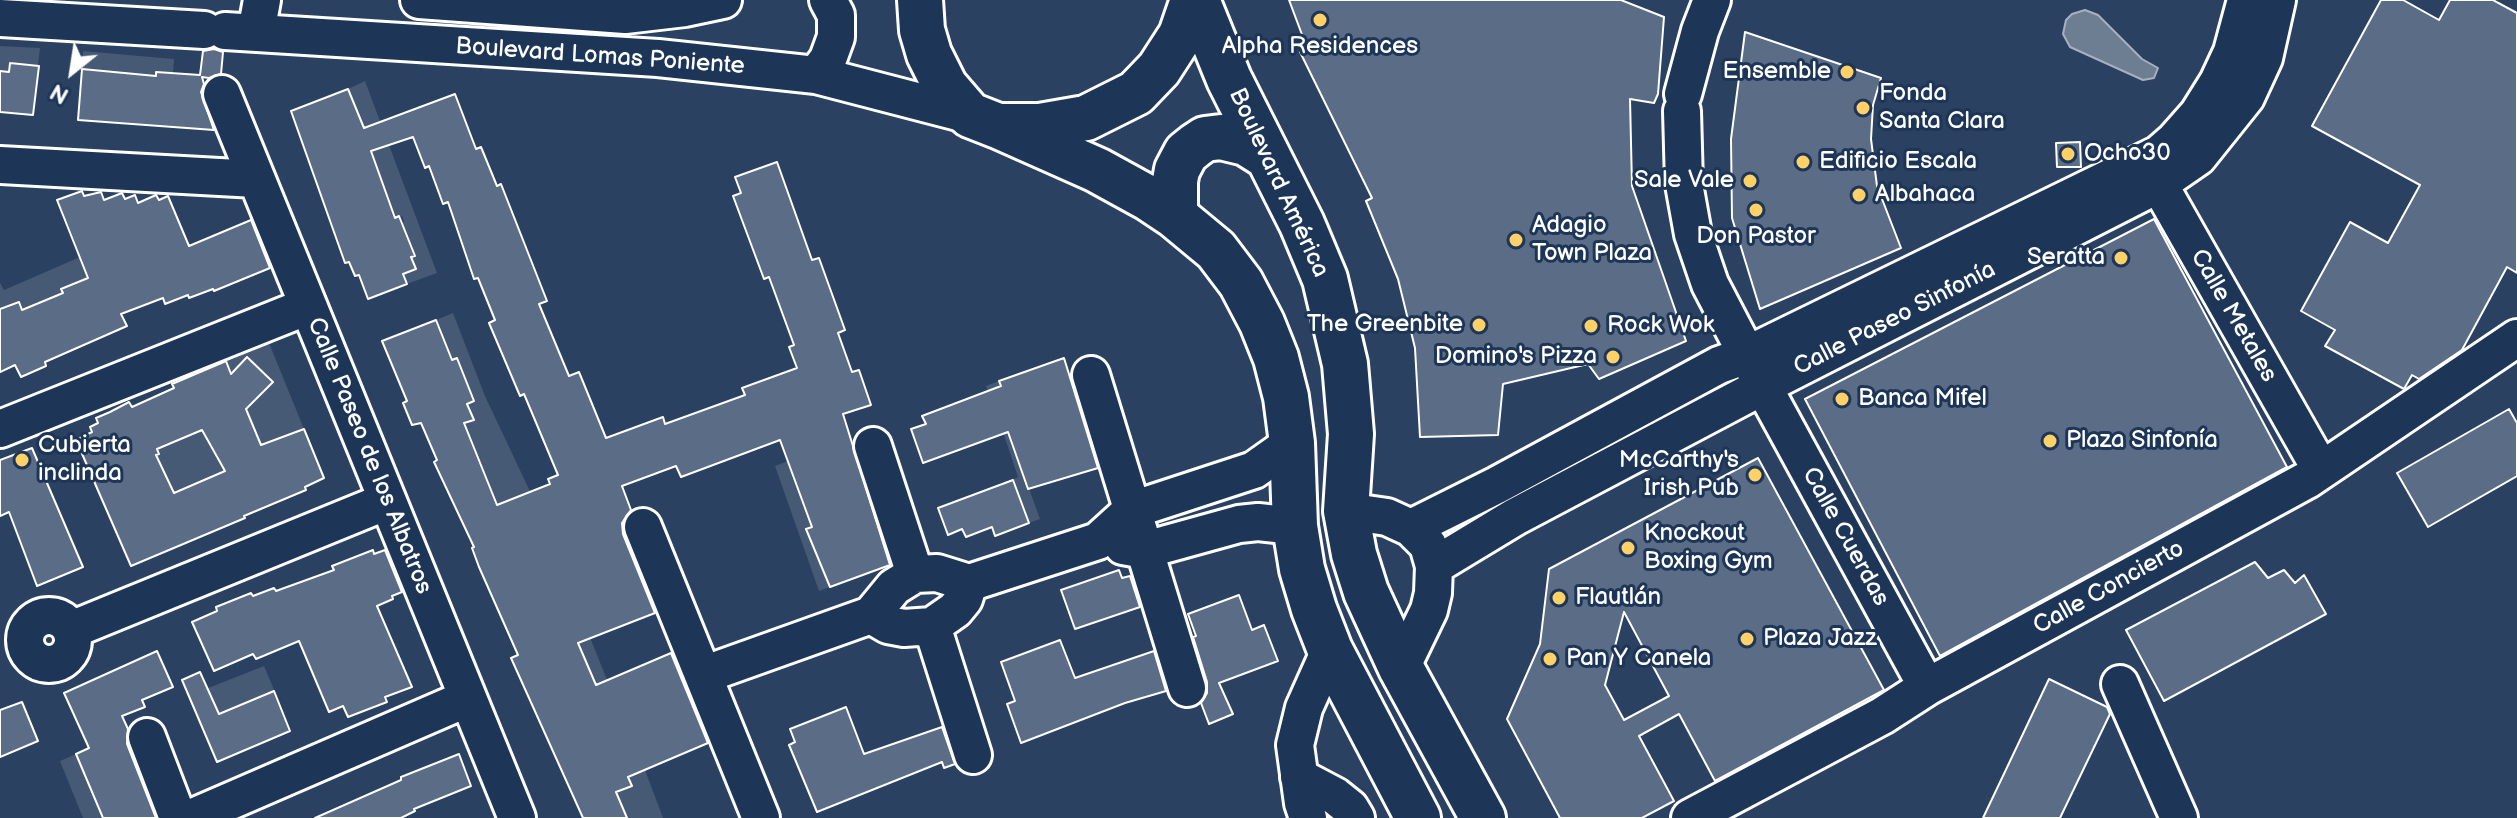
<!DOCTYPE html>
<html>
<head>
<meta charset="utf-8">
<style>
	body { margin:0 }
	#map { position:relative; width:2517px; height:818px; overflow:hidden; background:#2a4161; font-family:"Balsamiq Sans",sans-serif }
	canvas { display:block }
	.north { position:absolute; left:32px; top:32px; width:80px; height:80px; -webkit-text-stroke:6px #1d3557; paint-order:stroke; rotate:210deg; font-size:22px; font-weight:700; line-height:32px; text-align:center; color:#fff }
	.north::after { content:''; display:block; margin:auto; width:28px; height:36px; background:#fff; clip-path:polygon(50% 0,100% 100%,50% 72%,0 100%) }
</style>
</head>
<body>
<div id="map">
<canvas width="2517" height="818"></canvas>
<div class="north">N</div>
</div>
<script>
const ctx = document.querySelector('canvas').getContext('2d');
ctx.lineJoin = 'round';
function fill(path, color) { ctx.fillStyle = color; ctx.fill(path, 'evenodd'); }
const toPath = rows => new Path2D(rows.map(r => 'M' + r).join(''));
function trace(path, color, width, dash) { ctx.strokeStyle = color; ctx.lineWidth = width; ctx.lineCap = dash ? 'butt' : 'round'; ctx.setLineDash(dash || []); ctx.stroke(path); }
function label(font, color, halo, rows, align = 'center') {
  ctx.font = font + ' "Balsamiq Sans",sans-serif'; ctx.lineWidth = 6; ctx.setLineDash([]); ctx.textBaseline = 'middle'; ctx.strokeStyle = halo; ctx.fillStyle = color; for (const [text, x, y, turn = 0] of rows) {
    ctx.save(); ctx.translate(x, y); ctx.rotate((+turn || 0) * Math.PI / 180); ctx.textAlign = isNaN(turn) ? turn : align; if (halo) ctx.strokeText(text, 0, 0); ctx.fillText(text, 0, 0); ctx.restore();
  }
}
const green = toPath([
	[0,46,40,48,38,65,11,63,9,72,0,71],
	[83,51,174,59,173,73,156,72,155,82,82,69],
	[365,81,437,273,407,284,403,274,415,269,411,257,415,255,399,224,404,222,402,216,395,218,377,169,366,153,373,150,348,89],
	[179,221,187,244,62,289,63,293,25,315,19,302,0,309,0,283,4,290,80,257],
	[453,313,485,396,543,519,607,680,625,672,631,685,660,763,645,770,663,818,627,818,616,792,631,785,617,751,493,507,461,424,473,420,457,358,445,362,445,343,436,320],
	[269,343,304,429,222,465,225,471,173,492,148,459,159,454,155,443,246,408,226,361],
	[999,381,1005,399,1009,433,1040,519,1029,523,1020,499,1015,500,1009,481,1018,477,1004,435,998,436,981,394,988,392,986,386],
	[788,461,812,527,807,529,814,549,830,544,820,559,830,587,819,591,775,466],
	[264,666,275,692,219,714,216,708,197,716,188,696],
	[83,751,85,756,103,818,83,818,60,761]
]);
const water = toPath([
	[2085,10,2098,15,2142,59,2158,68,2154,78,2143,80,2070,47,2063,34,2066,20,2072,14,2085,10]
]);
const building = toPath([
	[1289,0,1621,0,1664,17,1658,94,1654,103,1630,99,1632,186,1686,341,1599,379,1588,364,1503,384,1498,435,1420,437,1415,348,1398,279,1366,201,1372,198,1300,52,1307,48,1289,0],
	[2381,0,2403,0,2439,20,2450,0,2493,0,2517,13,2517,273,2507,267,2462,350,2419,379,2412,375,2404,389,2325,346,2335,330,2301,311,2350,222,2388,243,2420,185,2312,126,2381,0],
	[1745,32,1881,78,1873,105,1871,139,1877,186,1901,248,1760,309,1732,218,1731,139,1745,32],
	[214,49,223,52,221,74,209,78,202,77,204,84,201,92,214,130,78,120,82,69,156,76,156,72,200,75,203,51,214,49],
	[10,63,39,66,33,115,0,112,0,71,9,72,10,63],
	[348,89,364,128,455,94,476,149,481,147,497,186,501,184,547,301,539,304,569,376,579,372,606,438,663,417,665,424,745,395,742,388,797,368,789,347,794,345,769,277,764,279,733,196,741,193,735,177,777,162,812,260,819,258,845,330,838,333,852,372,859,370,871,405,843,414,890,565,830,587,806,529,812,527,780,440,681,477,676,466,622,486,631,510,622,523,623,534,655,613,578,643,596,685,671,653,708,743,628,777,632,786,616,792,627,818,583,818,511,658,518,655,479,567,472,548,474,547,434,462,437,460,421,423,412,425,403,403,407,401,382,341,436,320,452,360,457,358,474,401,467,404,474,420,464,423,497,505,550,484,548,479,558,475,524,394,520,396,489,323,495,320,478,278,474,279,448,202,443,204,429,166,425,168,413,137,371,151,395,218,399,216,415,256,411,257,416,269,403,274,407,284,368,299,359,275,355,276,349,262,345,263,291,111,348,89],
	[2080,142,2081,167,2057,167,2056,143,2080,142],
	[82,191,84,196,101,192,104,200,122,193,125,199,135,195,138,203,156,195,159,200,168,196,189,246,251,220,270,268,214,291,213,289,189,298,188,295,165,304,163,298,121,314,127,326,45,362,46,366,21,377,15,365,0,372,0,309,19,302,22,310,63,293,61,289,88,278,57,200,82,191],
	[2154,219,2287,467,1940,656,1805,399,2154,219],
	[247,357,273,382,246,409,261,445,304,429,324,478,305,487,306,490,244,516,245,518,131,566,76,440,92,432,90,427,98,423,96,418,110,412,129,402,132,407,174,388,172,384,226,361,231,374,247,357],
	[202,430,225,471,174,493,156,455,159,454,157,449,202,430],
	[1064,358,1098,468,1028,489,1008,432,923,463,911,429,926,424,922,416,1001,386,999,381,1064,358],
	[2509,409,2517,423,2517,476,2428,527,2397,473,2509,409],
	[32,448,83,567,37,586,9,512,0,516,0,460,32,448],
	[1758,458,1884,690,1715,781,1679,714,1639,736,1674,801,1642,818,1560,818,1507,719,1540,644,1549,569,1758,458],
	[1624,612,1669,696,1624,720,1605,685,1624,612],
	[1013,480,1029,523,995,536,992,527,966,537,962,529,948,535,938,508,1013,480],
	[373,550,374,554,385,550,402,592,392,596,393,599,377,606,412,687,385,697,387,702,348,717,343,706,329,712,299,641,256,659,253,654,214,671,192,622,217,611,216,607,251,593,253,596,274,588,276,591,334,570,332,566,373,550],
	[2255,562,2268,578,2284,570,2295,583,2304,575,2326,614,2164,701,2126,630,2255,562],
	[1119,570,1122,578,1130,576,1140,607,1075,629,1061,590,1119,570],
	[1239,595,1252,630,1264,625,1278,661,1219,683,1233,714,1209,724,1201,703,1207,693,1207,682,1193,637,1196,636,1188,614,1239,595],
	[1060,640,1075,678,1154,651,1166,691,1125,703,1021,743,1007,704,1015,701,1001,662,1060,640],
	[157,651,173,687,142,700,145,707,122,716,128,729,127,744,156,818,103,818,76,754,89,748,64,693,157,651],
	[200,672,219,714,274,691,290,731,217,762,182,680,200,672],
	[2049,679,2107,707,2110,714,2060,818,1983,818,2049,679],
	[22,702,38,741,0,757,0,710,22,702],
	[846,707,864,754,942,727,955,764,944,768,942,762,817,812,789,745,795,742,790,729,846,707],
	[459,754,471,786,414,809,415,811,401,818,315,818,401,780,401,777,459,754]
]);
const minor = toPath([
	[419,0,625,15,685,8,723,0],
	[0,18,204,30],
	[225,31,658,58,816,75,970,115],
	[256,33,262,0],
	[816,75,828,59,836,37,836,15,828,0],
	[222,94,517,818],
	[1683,94,1700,31,1712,0],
	[1682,111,1684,184,1693,234,1710,284,1771,401,1927,687],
	[0,165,256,179],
	[2148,165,2321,470],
	[1091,375,1187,688],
	[0,429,308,306],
	[873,446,915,574],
	[1346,511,1387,517,1411,528,1428,545,1434,566,1433,593,1429,610,1401,668],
	[643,527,761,818],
	[1411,528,1497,485,1719,365,1747,355,2159,154,2175,140,2198,114,2218,82,2232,52,2246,0],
	[1123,546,1145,550,1239,524,1258,522,1295,526],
	[1434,566,1515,517,1763,386,2159,184,2198,157,2246,97,2264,58,2277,0],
	[871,615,888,625,904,628,932,626,955,610,964,599,969,583],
	'25 640a24 24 0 1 1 48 0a24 24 0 1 1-48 0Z',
	[932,626,973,755],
	[71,630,387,501],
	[703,675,871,615,894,587,915,574,937,573,969,583,1098,541,1132,510,1254,470,1292,443],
	[2120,684,2179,818],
	[147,737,178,818],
	[1299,777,1335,796,1350,808,1356,818],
	[191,818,468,698],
	[1308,818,1303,803,1295,745,1304,708,1330,650],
	[1690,818,1882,716,1927,687,2307,480,2517,338]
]);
const major = toPath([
	[920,0,922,30,929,54,945,86,970,115,998,126,1040,126,1086,118,1136,93,1159,69,1181,35,1193,0],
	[1197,0,1229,79,1302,224,1325,279,1345,364,1351,434,1346,511,1354,554,1366,592,1401,668,1483,818],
	[998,126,1097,170,1148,198,1175,216,1216,250,1241,283,1262,323,1276,358,1286,397,1292,443,1295,526,1302,569,1314,609,1330,650,1418,818],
	[1175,216,1175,181,1177,170,1186,153,1196,145,1205,139,1221,137,1246,143,1265,155]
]);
const markers = [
	[1320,20,8,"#ffd166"],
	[1847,72,8,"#ffd166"],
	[1863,108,8,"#ffd166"],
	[2068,154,8,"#ffd166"],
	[1803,162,8,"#ffd166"],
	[1750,181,8,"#ffd166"],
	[1859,195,8,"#ffd166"],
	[1756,210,8,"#ffd166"],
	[1516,240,8,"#ffd166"],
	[2121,258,8,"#ffd166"],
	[1479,325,8,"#ffd166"],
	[1591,326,8,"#ffd166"],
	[1613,357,8,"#ffd166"],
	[1842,399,8,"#ffd166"],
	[2050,441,8,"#ffd166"],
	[22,460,8,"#ffd166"],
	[1755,475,8,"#ffd166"],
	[1628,548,8,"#ffd166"],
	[1559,598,8,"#ffd166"],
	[1747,639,8,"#ffd166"],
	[1550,659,8,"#ffd166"]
];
const poiNames = [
	["Alpha Residences",1320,47,"center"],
	["Ensemble",1831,72,"right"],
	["Fonda",1879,94],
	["Santa Clara",1879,122],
	["Ocho30",2084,154],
	["Edificio Escala",1819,162],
	["Sale Vale",1734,181,"right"],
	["Albahaca",1875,195],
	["Adagio",1532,226],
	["Town Plaza",1532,254],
	["Don Pastor",1756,237,"center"],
	["Seratta",2105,258,"right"],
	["The Greenbite",1463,325,"right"],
	["Rock Wok",1607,326],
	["Domino's Pizza",1597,357,"right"],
	["Banca Mifel",1858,399],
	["Plaza Sinfonía",2066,441],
	["Cubierta",38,446],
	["inclinda",38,474],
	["McCarthy's",1739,461,"right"],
	["Irish Pub",1739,489,"right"],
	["Knockout",1644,534],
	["Boxing Gym",1644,562],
	["Flautlán",1575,598],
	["Plaza Jazz",1763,639],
	["Pan Y Canela",1566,659]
];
const streetNames = [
	["Boulevard Lomas Poniente",600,57,4],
	["Boulevard América",1278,183,65],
	["Calle Metales",2233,316,60],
	["Calle Paseo Sinfonía",1895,319,-27],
	["Calle Paseo de los Albatros",369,456,68],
	["Calle Cuerdas",1845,537,61],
	["Calle Concierto",2109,588,-29]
];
fill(green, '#465975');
fill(water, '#6d7d92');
trace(water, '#a7b1be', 2);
fill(building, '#5b6c86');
trace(building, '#fff', 2);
trace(minor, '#fff', 42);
trace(major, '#fff', 50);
trace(minor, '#1d3557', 36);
trace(major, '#1d3557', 44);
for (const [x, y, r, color] of markers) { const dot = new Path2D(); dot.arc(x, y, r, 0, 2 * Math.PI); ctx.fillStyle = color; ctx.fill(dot); trace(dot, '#1d3557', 3); }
label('24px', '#fff', '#1d3557', poiNames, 'left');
label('24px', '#fff', '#1d3557', streetNames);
</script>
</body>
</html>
